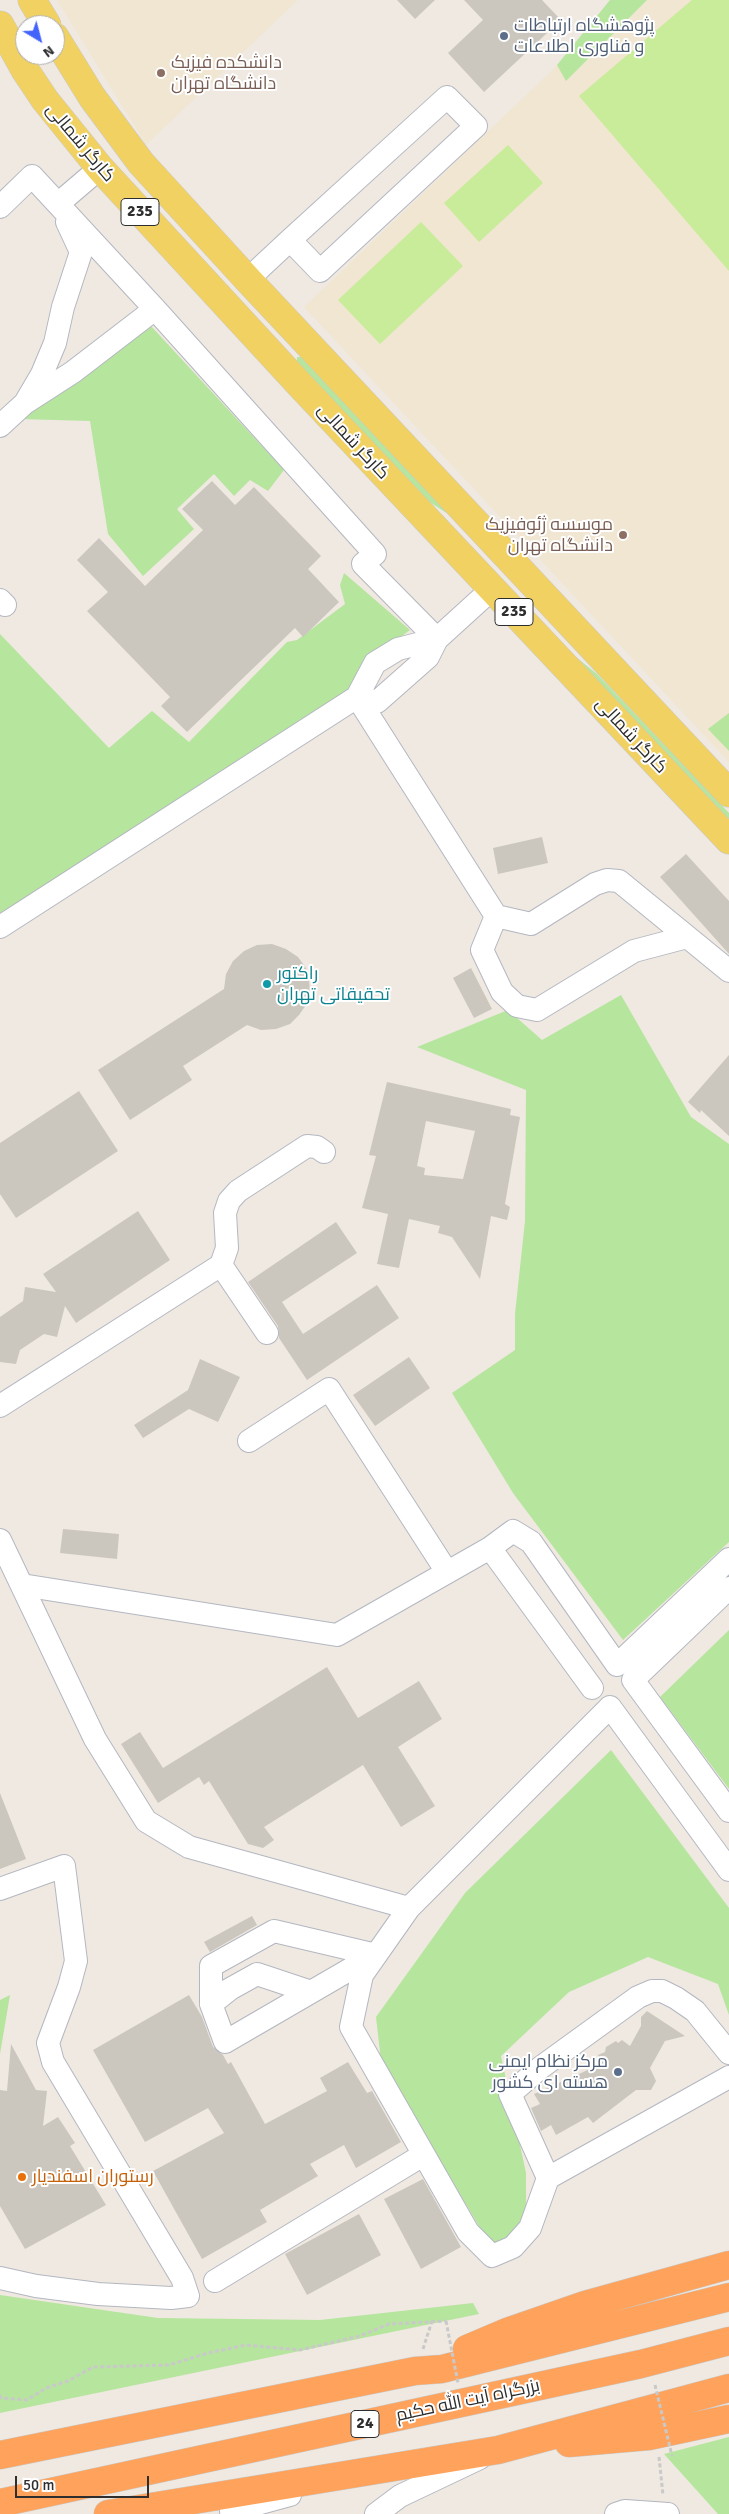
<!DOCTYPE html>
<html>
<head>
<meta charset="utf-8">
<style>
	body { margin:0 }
	#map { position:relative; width:729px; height:2514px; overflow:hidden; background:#efe9e1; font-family:Signika,sans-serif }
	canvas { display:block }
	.north { position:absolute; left:15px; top:15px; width:50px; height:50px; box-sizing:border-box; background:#fff; border:1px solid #ababab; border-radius:50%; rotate:143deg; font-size:14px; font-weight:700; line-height:20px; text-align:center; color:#2e2e2e }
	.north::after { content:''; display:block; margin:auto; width:18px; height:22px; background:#4264fb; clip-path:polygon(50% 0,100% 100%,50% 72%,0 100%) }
	.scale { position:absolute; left:15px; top:2476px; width:134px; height:22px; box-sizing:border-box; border:2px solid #2e2e2e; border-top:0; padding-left:6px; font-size:15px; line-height:18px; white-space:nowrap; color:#2e2e2e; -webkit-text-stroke:4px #fff; paint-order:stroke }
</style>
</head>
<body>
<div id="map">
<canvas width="729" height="2514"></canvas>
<div class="north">N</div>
<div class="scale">50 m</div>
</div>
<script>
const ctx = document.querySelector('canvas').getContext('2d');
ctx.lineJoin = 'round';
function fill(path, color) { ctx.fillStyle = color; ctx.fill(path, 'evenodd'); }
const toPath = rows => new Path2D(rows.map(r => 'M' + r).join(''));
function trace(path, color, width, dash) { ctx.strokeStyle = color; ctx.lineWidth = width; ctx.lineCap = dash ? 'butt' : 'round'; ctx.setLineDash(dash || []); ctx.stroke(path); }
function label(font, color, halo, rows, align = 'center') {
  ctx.font = font + ' Signika,Cairo,sans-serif'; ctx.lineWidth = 4; ctx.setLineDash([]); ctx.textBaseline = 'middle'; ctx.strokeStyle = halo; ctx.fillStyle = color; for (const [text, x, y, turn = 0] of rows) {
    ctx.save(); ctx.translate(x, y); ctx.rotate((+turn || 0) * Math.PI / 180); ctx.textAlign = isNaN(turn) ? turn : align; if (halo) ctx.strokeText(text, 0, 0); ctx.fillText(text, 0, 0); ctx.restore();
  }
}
const education = toPath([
	[57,0,298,0,146,145],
	[616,0,729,0,729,762,304,307,589,35]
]);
const green = toPath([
	[610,0,647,0,566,81,557,65],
	[150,325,284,470,268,491,250,480,234,496,214,474,177,509,194,529,143,576,108,534,90,421,19,419],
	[297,357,305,357,449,508,448,514,422,497,297,365],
	[344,573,410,630,361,666,354,693,0,913,0,634,109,748,152,711,189,742,287,642,297,640,345,604,340,585],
	[565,648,597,674,729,813,729,832],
	[729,713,729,751,708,729],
	[621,995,691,1117,729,1144,729,1542,623,1640,513,1493,452,1393,515,1350,515,1314,525,1221,526,1090,417,1047,508,1010,542,1040],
	[729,1630,729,1789,660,1697],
	[611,1750,729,1908,729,2015,718,1984,648,1957,569,1992,501,2056,526,2173,526,2213,505,2243,489,2243,381,2061,376,2017,465,1893],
	[10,1995,0,2054,0,2000],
	[0,2295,158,2318,320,2320,473,2303,479,2314,0,2413],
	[729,2437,729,2514,718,2514,664,2454]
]);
const pitch = toPath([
	[692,0,729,0,729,271,579,96],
	[508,145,543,183,479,242,444,203],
	[421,222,463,266,380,344,338,300]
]);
const building = toPath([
	[397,0,435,0,415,19],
	[464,0,542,0,561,20,484,92,448,53,483,20],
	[212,481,235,505,254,487,321,556,308,569,339,602,303,637,295,628,187,732,161,706,170,697,87,611,108,592,77,560,99,538,145,586,203,530,182,509],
	[542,837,548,863,498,874,493,848],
	[686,854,729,901,729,954,660,877],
	[272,944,286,949,298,957,306,968,309,980,310,992,306,1005,299,1015,290,1024,276,1029,261,1030,247,1025,183,1066,192,1080,130,1120,98,1070,224,989,226,974,233,961,244,951,257,945],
	[471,968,492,1009,474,1018,453,978],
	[729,1055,729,1136,701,1110,700,1113,688,1102],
	[387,1082,511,1109,510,1115,520,1117,505,1204,510,1207,507,1220,491,1216,480,1279,452,1237,438,1233,440,1226,409,1219,399,1268,377,1264,388,1214,362,1208,376,1156,369,1155],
	[426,1121,475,1131,463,1179,424,1175,425,1168,417,1166],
	[79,1091,118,1151,16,1218,0,1194,0,1143],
	[138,1211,170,1260,76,1323,65,1306,57,1337,44,1334,20,1350,16,1364,0,1362,0,1317,23,1301,25,1287,56,1292,43,1274],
	[336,1222,357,1253,282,1302,303,1334,377,1285,399,1318,307,1380,279,1338,278,1326,248,1282],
	[409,1357,430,1388,375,1426,353,1395],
	[200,1359,240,1377,218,1422,189,1409,143,1438,134,1425,188,1390],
	[63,1529,119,1534,117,1559,60,1553],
	[327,1667,358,1718,419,1681,442,1719,398,1747,435,1806,401,1827,363,1765,264,1827,274,1840,263,1848,248,1844,209,1781,204,1785,199,1777,158,1803,121,1744,140,1732,163,1768],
	[0,1793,26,1859,0,1869],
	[252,1916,257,1925,210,1952,204,1942],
	[189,1995,202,2017,213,2047,223,2055,228,2064,231,2062,265,2124,327,2091,320,2078,348,2062,367,2093,372,2091,401,2142,356,2168,344,2145,310,2164,318,2176,260,2210,267,2222,202,2259,153,2171,224,2133,208,2108,145,2142,93,2050],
	[647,2011,685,2036,665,2041,650,2068,656,2081,651,2090,636,2090,593,2123,588,2117,556,2135,551,2125,541,2131,531,2108,540,2104,534,2094,599,2065,598,2055,605,2052,606,2047,616,2041,618,2043,622,2040,630,2046,641,2026,641,2017],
	[11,2044,36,2090,47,2091,43,2126,58,2117,75,2143,70,2146,106,2205,25,2249,0,2206,0,2090,7,2091],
	[423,2179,461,2247,421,2269,384,2199],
	[359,2214,381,2255,307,2295,285,2254]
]);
const path = toPath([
	[423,2349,432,2321],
	[0,2395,1,2398,27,2400,46,2388,68,2381,93,2367,169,2365,208,2353,246,2345,300,2350,360,2336,389,2324,446,2321],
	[659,2457,663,2495]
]);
const minor = toPath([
	[59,203,100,168],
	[0,207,32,176,155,309,375,554,363,564,437,639],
	[248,280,261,267,290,240,447,97,476,126,320,271,290,240],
	[25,403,42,374,55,343,63,307,81,252,67,222],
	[0,426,25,403,73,372,155,309],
	[0,600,5,605],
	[437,639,398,649,375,663,357,697,377,702,428,657,437,639,492,589],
	[496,916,482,950,502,992,517,1006,537,1010,634,951,687,937],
	[0,927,357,697,496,916,531,924,595,884,607,880,619,881,729,971],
	[221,1265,267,1333],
	[0,1406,221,1265,227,1248,225,1213,229,1201,238,1191,307,1146,317,1147,324,1152],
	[249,1441,329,1389,447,1572],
	[0,1540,95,1739,146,1821,189,1847,409,1908],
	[490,1548,592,1688],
	[22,1585,337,1635,490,1548,513,1531,531,1542,617,1665,729,1559],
	[729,1588,633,1680,729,1811],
	[729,1870,610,1707,409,1908,362,1975,351,2027,468,2232,492,2256,513,2247,530,2228,548,2178,729,2077],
	[0,1889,64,1866,76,1961,69,1987,48,2043,53,2062,182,2278,188,2296,171,2298,98,2294,36,2286,0,2278],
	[311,1992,257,1974,230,1989,211,2004,225,2042,373,1956],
	[211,2004,211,1966,274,1931,376,1955],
	[548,2178,510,2094,540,2068,638,1997,652,1991,662,1991,676,1998,695,2011,729,2053],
	[215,2281,423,2155],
	[231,2511,290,2495],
	[376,2514,400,2496,480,2458],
	[616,2514,625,2511,668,2514]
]);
const major = toPath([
	[32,0,47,25],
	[0,25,25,70,45,100,100,168,300,385,729,840],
	[55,37,92,97,141,163,248,280,729,793]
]);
const highway = toPath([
	[467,2349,507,2332,585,2305,729,2265],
	[569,2443,649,2436,729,2419],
	[0,2455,415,2371,442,2369,729,2297],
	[0,2503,641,2364,729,2341],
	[108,2514,498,2450,729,2388]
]);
const pathBridge = toPath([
	[446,2321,458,2383],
	[655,2385,672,2456]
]);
const markers = [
	[504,36,5,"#5c6f8a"],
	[161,73,5,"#8d6e63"],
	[623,535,5,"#8d6e63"],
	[267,984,5,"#0f9aa8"],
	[618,2072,5,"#5c6f8a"],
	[22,2177,5,"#e8710a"]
];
const shields = [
	[140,212,38],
	[514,612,38],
	[365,2424,28]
];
const shieldNames = [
	["235",140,212],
	["235",514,612],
	["24",365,2424]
];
const serviceNames = [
	["پژوهشگاه ارتباطات",514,26],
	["و فناوری اطلاعات",514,47],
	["مرکز نظام ایمنی",608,2062,"right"],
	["هسته ای کشور",608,2083,"right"]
];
const educationNames = [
	["دانشکده فیزیک",171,63],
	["دانشگاه تهران",171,84],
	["موسسه ژئوفیزیک",613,525,"right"],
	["دانشگاه تهران",613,546,"right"]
];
const streetNames = [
	["کارگر شمالی",80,143,50],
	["کارگر شمالی",353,442,47],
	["کارگر شمالی",631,736,47],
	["بزرگراه آیت الله حکیم",468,2401,-12]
];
const cultureNames = [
	["راکتور",277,974],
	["تحقیقاتی تهران",277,995]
];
const foodNames = [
	["رستوران اسفندیار",32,2177]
];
fill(education, '#f0e6d1');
fill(green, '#b6e59e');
fill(pitch, '#c9ec9a');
fill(building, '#cbc7bf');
trace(minor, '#b4b7c1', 24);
trace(major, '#c9c9c9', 29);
trace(highway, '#c9c9c9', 29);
trace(path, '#c9c9c9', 3, [4, 2.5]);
trace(minor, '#fff', 22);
trace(major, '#f2d163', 28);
trace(highway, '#ffa35c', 28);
trace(pathBridge, '#c9c9c9', 3, [4, 2.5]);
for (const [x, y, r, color] of markers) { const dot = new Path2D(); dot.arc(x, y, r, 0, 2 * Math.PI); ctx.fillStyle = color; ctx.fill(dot); trace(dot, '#fff', 2); }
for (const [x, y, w] of shields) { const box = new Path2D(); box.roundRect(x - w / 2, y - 13.5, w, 27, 4); ctx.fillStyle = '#fff'; ctx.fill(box); trace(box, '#2e2e2e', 1); }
label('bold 16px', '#2e2e2e', null, shieldNames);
label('18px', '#4e5e75', '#fff', serviceNames, 'left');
label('18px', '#785e54', '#fff', educationNames, 'left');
label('18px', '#2e2e2e', '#fff', streetNames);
label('18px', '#0d838f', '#fff', cultureNames, 'left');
label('18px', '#c56008', '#fff', foodNames, 'left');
</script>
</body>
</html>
